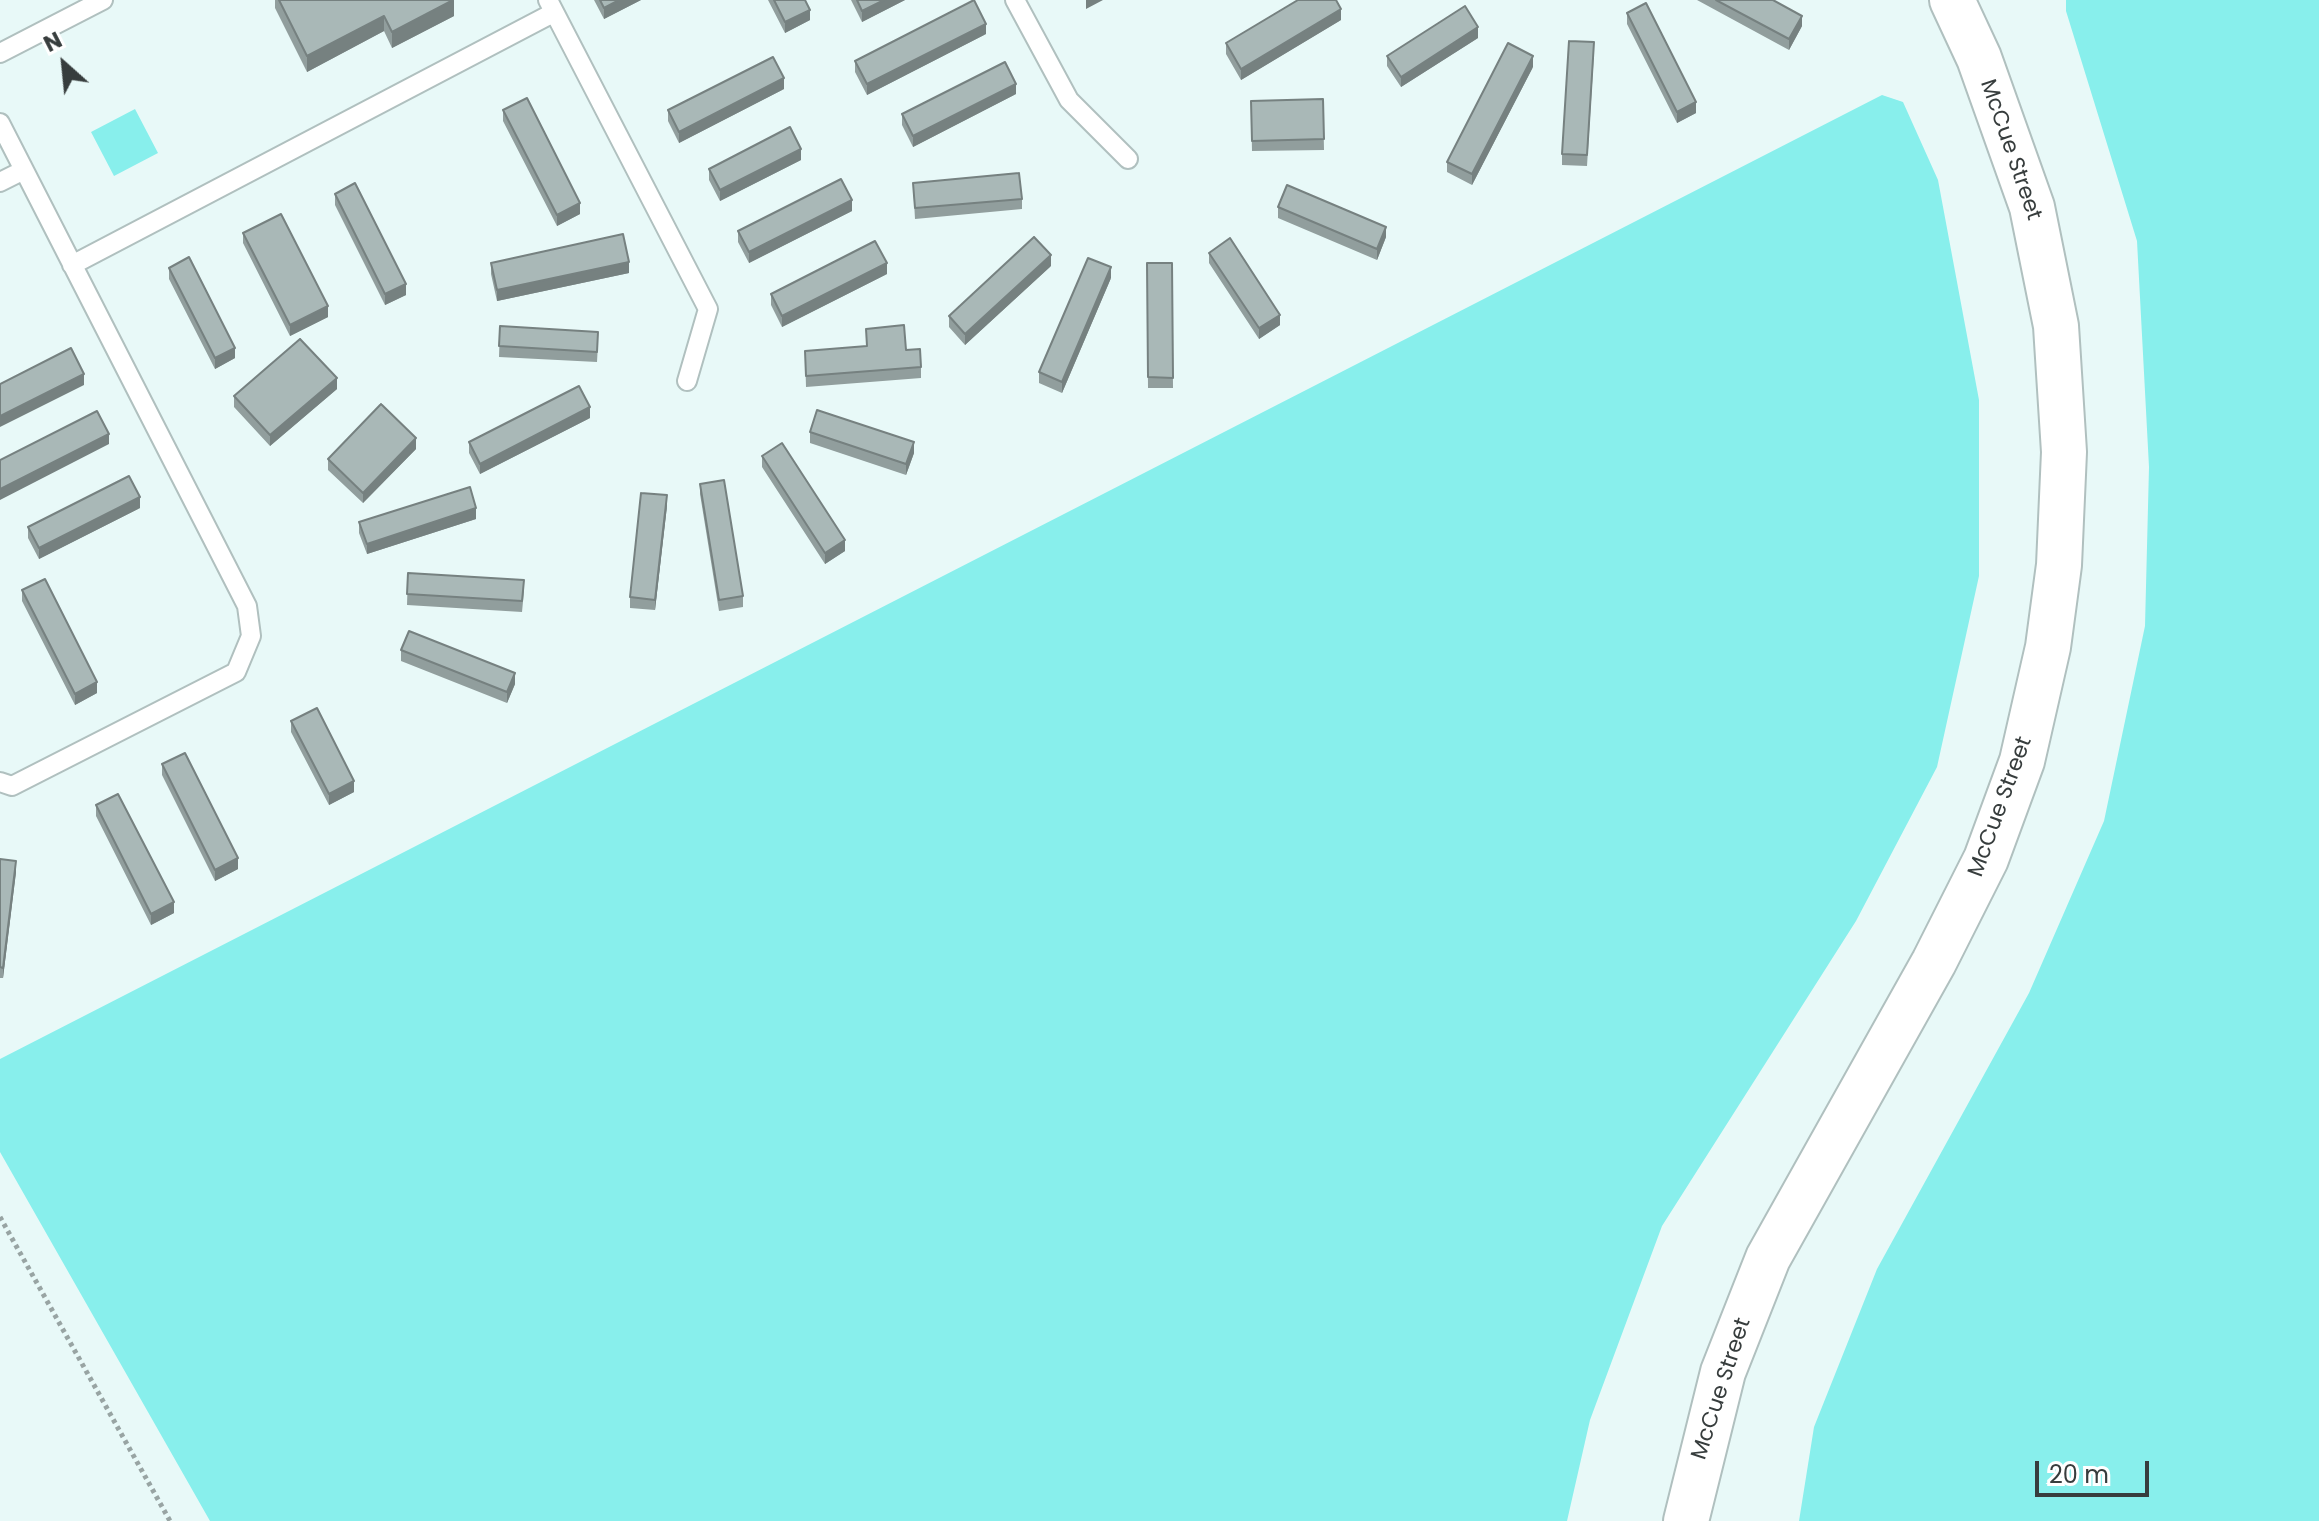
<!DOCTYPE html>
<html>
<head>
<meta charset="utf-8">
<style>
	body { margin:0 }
	#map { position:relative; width:2319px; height:1521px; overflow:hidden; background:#e8f9f8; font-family:Poppins,sans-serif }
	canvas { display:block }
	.north { position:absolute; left:24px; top:24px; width:80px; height:80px; -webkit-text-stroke:6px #fff; paint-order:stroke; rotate:333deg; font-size:22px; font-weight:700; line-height:32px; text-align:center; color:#373d3d }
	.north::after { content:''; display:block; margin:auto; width:28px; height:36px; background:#373d3d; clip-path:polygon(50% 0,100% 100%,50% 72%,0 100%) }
	.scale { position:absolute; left:2035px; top:1461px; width:114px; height:36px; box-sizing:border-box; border:4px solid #373d3d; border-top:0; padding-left:10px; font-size:24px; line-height:28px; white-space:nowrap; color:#373d3d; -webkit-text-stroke:6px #fff; paint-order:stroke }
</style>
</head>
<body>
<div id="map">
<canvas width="2319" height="1521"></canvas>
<div class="north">N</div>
<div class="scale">20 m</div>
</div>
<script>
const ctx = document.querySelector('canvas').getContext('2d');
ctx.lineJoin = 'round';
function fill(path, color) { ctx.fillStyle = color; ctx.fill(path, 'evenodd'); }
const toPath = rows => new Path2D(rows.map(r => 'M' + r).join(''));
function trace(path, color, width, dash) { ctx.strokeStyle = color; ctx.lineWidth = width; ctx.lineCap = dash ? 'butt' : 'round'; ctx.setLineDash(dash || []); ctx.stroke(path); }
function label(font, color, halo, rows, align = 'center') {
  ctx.font = font + ' Poppins,sans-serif'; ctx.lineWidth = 6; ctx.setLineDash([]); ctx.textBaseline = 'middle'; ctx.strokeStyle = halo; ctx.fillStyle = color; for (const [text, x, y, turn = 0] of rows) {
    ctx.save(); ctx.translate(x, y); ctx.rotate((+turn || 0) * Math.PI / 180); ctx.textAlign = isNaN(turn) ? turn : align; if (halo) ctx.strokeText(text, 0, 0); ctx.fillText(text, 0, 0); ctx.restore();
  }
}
const green = toPath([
	[2066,0,2319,0,2319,1521,1799,1521,1814,1427,1877,1269,2029,993,2104,821,2145,626,2149,467,2137,241,2066,11],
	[1882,95,1903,102,1938,180,1979,400,1979,576,1937,767,1856,921,1662,1226,1590,1420,1567,1521,210,1521,0,1152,0,1059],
	[135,109,158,153,114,176,91,132]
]);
const path = toPath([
	[0,1217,170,1521]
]);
const service = toPath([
	[548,0,708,309,687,381],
	[1015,0,1069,100,1128,159],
	[0,53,103,0],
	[0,123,247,606,251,636,236,672,12,786,0,782],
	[0,182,24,170],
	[72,265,553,13]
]);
const secondary = toPath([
	[1686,1521,1723,1372,1768,1258,1934,962,1986,859,2022,761,2048,647,2059,565,2064,452,2056,326,2032,207,1979,58,1952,0]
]);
const wall = toPath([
	[275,0,454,0,454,16,392,48,384,31,307,72,275,8],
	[594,0,641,0,604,19],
	[768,0,805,0,810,20,785,33],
	[851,0,905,0,862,22],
	[1697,0,1773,0,1802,26,1789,50],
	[1627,13,1696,113,1677,123,1627,24],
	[1341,20,1241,80,1226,54,1226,43],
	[986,34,867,95,855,72,855,61],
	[1478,38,1401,87,1387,66,1387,56],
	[1594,53,1587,166,1562,165,1562,154],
	[1533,67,1472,185,1447,172,1447,162],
	[784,89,679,143,668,121,668,110],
	[1016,94,913,147,902,125,902,114],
	[1323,99,1324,150,1252,151,1251,101],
	[503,110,580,214,557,226,503,121],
	[801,160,720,201,709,180,709,169],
	[913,183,1022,199,1022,209,915,219],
	[335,194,406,295,385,305,335,205],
	[1278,207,1386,237,1377,260,1278,218],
	[852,211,749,263,738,242,738,231],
	[243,233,328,317,290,336,243,243],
	[1209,253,1280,325,1259,339,1209,263],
	[491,263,629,273,497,301,491,274],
	[1147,263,1172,263,1173,388,1148,388],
	[1051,266,965,345,949,327,949,316],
	[169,268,235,358,215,369,169,279],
	[887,274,782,327,771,305,771,294],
	[1111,278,1062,393,1039,383,1039,372],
	[500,326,598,343,597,362,499,357],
	[866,329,906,350,921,367,921,378,806,387,805,351,867,346],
	[337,389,270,446,234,407,234,396],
	[590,418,480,474,469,453,469,442],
	[810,432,914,453,906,475,810,443],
	[416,449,363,503,328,470,328,459],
	[762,456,845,551,825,564,762,467],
	[700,484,743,596,743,607,719,611,700,494],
	[667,506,655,610,630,608,630,597],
	[140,508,39,559,28,538,28,527],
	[476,519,367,554,359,533,359,522],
	[408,573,524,591,522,612,407,605],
	[22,590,97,693,75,705,22,601],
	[401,650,515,684,507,703,401,661],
	[291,721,354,792,329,805,291,732],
	[162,764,238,869,215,881,162,775],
	[96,805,174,913,151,925,96,816],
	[0,859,16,872,3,978,0,978]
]);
const shadedWall = toPath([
	[454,0,454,16,392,48,392,32],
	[619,0,641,0,604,19,604,8],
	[884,0,905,0,862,22,862,11],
	[1086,0,1103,0,1086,9],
	[1341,9,1341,20,1241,80,1241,69],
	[810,10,810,20,785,33,785,22],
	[384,16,384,31,307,72,307,56],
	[1802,16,1802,26,1789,50,1789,39],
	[986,24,986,34,867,95,867,84],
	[1478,27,1478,38,1401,87,1401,77],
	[1533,56,1533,67,1472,185,1472,174],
	[784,78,784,89,679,143,679,132],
	[1016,84,1016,94,913,147,913,136],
	[1696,102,1696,113,1677,123,1677,112],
	[801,149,801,160,720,201,720,190],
	[852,200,852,211,749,263,749,252],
	[580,203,580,214,557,226,557,215],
	[1386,227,1386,237,1377,260,1377,249],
	[1051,255,1051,266,965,345,965,334],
	[629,262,629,273,497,301,497,290],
	[887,263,887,274,782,327,782,316],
	[1111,267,1111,278,1062,393,1062,382],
	[406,284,406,295,385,305,385,294],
	[328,306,328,317,290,336,290,325],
	[1280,315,1280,325,1259,339,1259,328],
	[235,348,235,358,215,369,215,358],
	[84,374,84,385,0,427,0,416],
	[337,378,337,389,270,446,270,435],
	[590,407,590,418,480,474,480,464],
	[109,434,109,444,0,500,0,489],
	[416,438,416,449,363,503,363,493],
	[914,442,914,453,906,475,906,464],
	[667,495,667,506,655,610,655,600],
	[140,497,140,508,39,559,39,548],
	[476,508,476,519,367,554,367,544],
	[845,540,845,551,825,564,825,553],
	[515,673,515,684,507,703,507,692],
	[97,682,97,693,75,705,75,694],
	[354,781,354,792,329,805,329,794],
	[238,858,238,869,215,881,215,870],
	[16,861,16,872,3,978,3,968],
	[174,902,174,913,151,925,151,914]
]);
const building = toPath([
	[279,0,453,0,392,32,384,16,307,56,279,0],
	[600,0,619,0,604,8,600,0],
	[774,0,805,0,810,10,785,22,774,0],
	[857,0,884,0,862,11,857,0],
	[974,0,986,24,867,84,855,61,974,0],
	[1298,0,1336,0,1341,9,1241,69,1226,43,1298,0],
	[1716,0,1773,0,1802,16,1789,39,1716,0],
	[1646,3,1696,102,1677,112,1627,13,1646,3],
	[1465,6,1478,27,1401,77,1387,56,1465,6],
	[1569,41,1594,42,1587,155,1562,154,1569,41],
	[1508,43,1533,56,1472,174,1447,162,1508,43],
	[773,57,784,78,679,132,668,110,773,57],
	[1005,62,1016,84,913,136,902,114,1005,62],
	[527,98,580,203,557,215,503,110,527,98],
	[1323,99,1324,139,1252,141,1251,101,1323,99],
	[790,127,801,149,720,190,709,169,790,127],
	[1019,173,1022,199,915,208,913,183,1019,173],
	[841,179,852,200,749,252,738,231,841,179],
	[355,183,406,284,385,294,335,194,355,183],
	[1287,185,1386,227,1377,249,1278,207,1287,185],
	[281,214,328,306,290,325,243,233,281,214],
	[623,234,629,262,497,290,491,263,623,234],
	[1034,237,1051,255,965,334,949,316,1034,237],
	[1230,238,1280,315,1259,328,1209,253,1230,238],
	[875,241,887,263,782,316,771,294,875,241],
	[189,257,235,348,215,358,169,268,189,257],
	[1088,258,1111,267,1062,382,1039,372,1088,258],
	[1147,263,1172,263,1173,378,1148,377,1147,263],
	[904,325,906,350,920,349,921,367,806,376,805,351,867,346,866,329,904,325],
	[500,326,598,332,597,352,499,346,500,326],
	[300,339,337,378,270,435,234,396,300,339],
	[71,348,84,374,0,416,0,384,71,348],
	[579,386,590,407,480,464,469,442,579,386],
	[381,404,416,438,363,493,328,459,381,404],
	[817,410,914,442,906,464,810,432,817,410],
	[97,411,109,434,0,489,0,460,97,411],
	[782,443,845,540,825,553,762,456,782,443],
	[129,476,140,497,39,548,28,527,129,476],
	[724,480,743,596,719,600,700,484,724,480],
	[470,487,476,508,367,544,359,522,470,487],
	[641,493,667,495,655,600,630,597,641,493],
	[408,573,524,580,522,601,407,594,408,573],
	[45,579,97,682,75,694,22,590,45,579],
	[409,631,515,673,507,692,401,650,409,631],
	[317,708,354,781,329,794,291,721,317,708],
	[185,753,238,858,215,870,162,764,185,753],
	[118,794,174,902,151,914,96,805,118,794],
	[0,859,16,861,3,968,0,967,0,859]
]);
const streetNames = [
	["McCue Street",2010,150,71],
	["McCue Street",2001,807,-70],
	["McCue Street",1722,1389,-72]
];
fill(green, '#88efec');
trace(service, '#b0c0bf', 22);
trace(secondary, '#b0c0bf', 48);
trace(path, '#98a4a3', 5, [4, 4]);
trace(service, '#fff', 18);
trace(secondary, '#fff', 44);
fill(wall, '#919e9d');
fill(shadedWall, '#768180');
fill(building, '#a9b8b7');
trace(building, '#768180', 2);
label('22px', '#373d3d', '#fff', streetNames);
</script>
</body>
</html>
